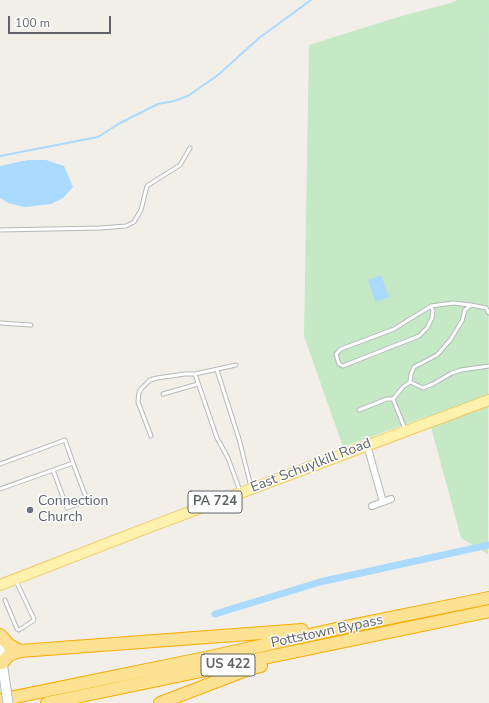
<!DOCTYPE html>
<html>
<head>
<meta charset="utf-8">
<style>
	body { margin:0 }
	#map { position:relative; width:489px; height:703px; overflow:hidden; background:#f1efe8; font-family:"Nunito Sans",sans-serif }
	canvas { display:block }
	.scale { position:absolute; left:8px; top:16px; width:103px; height:18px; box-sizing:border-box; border:2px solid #5f6368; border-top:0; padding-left:5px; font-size:12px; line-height:14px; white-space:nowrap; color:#5f6368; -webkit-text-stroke:3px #fff; paint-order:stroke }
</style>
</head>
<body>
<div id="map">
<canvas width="489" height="703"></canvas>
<div class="scale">100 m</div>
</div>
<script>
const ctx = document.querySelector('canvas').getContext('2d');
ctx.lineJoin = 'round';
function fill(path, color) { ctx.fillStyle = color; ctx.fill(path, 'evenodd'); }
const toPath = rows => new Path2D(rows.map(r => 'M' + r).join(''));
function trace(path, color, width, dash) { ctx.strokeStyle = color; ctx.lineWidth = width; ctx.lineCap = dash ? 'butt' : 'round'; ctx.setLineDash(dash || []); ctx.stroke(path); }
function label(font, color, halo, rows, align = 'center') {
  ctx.font = font + ' "Nunito Sans",sans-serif'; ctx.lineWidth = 3; ctx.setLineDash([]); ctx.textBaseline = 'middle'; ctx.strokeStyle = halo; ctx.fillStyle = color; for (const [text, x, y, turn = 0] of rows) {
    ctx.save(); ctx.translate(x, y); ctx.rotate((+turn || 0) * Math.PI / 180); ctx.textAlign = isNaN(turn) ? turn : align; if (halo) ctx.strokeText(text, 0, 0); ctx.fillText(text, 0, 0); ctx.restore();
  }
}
const green = toPath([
	[457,0,489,0,488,554,461,538,428,416,343,447,304,336,309,45,395,18,454,2]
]);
const water = toPath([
	[28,160,46,160,64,166,73,187,63,198,51,204,25,207,8,203,0,198,0,166],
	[381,275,388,295,390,295,390,297,375,302,375,300,368,280]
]);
const stream = toPath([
	[0,156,98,137,120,123,158,104,174,101,188,96,218,75,259,38,311,0]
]);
const canal = toPath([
	[215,614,320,582,489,545]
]);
const lane = toPath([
	[0,230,100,228,126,226,134,222,141,210,147,186,180,165,190,148],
	[431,306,433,311,432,318,427,328,419,336,343,366,339,364,336,354,341,349,394,329,431,306,453,303,471,305],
	[0,323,31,325],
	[236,365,195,374,217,438,228,458,240,491],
	[217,370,239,439,251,487],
	[410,382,423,388,433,384,452,373,461,370,489,366],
	[163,394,198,384],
	[393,399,403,387,410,382,411,374,414,367,437,355,451,339,462,321,465,310,471,305,486,308,489,313],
	[359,410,387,399,393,399,405,429],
	[151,436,138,402,139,392,142,388,150,380,157,378,185,374,195,374],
	[0,464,65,440,73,463,0,489],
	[53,470,67,508,87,500,73,463],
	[5,600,17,629,19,630,33,621,34,619,16,581]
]);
const street = toPath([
	[367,445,383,502],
	[372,506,391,499]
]);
const secondary = toPath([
	[0,648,6,689]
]);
const primary = toPath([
	[0,585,147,528,489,400]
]);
const highway = toPath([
	[0,635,9,645,20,651],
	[2,663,9,655,20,651,302,630],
	[0,700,210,657,345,627,489,598],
	[47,703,489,611],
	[160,703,249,669,261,666]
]);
const secondaryBridge = toPath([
	[6,689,8,703]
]);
const markers = [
	[30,510,4,"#6b7280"]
];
const shields = [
	[215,502,54],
	[228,665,54]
];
const shieldNames = [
	["PA 724",215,502],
	["US 422",228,665]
];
const streetNames = [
	["East Schuylkill Road",311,466,-21],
	["Pottstown Bypass",327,632,-12]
];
const worshipNames = [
	["Connection",38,502],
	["Church",38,518]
];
fill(green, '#c5e8c5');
fill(water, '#aadaff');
trace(stream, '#aadaff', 2);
trace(canal, '#aadaff', 7);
trace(lane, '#b5b8bc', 5);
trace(street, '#b5b8bc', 8);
trace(secondary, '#b6babf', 11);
trace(primary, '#f2c960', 12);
trace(highway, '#f9ab00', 14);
trace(lane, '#fff', 3);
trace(street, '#fff', 6);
trace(secondary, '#fff', 9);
trace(primary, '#fff2af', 10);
trace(highway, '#fde293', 12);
trace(secondaryBridge, '#b6babf', 11, []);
trace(secondaryBridge, '#fff', 9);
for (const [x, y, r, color] of markers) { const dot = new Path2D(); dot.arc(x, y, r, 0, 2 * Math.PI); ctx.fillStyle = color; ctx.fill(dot); trace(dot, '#fff', 1.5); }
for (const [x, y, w] of shields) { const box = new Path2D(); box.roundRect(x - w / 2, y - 11, w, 22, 3); ctx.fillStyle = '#fff'; ctx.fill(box); trace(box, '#5f6368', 1); }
label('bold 13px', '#5f6368', null, shieldNames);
label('14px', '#5f6368', '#fff', streetNames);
label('14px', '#5b616d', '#fff', worshipNames, 'left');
</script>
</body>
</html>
